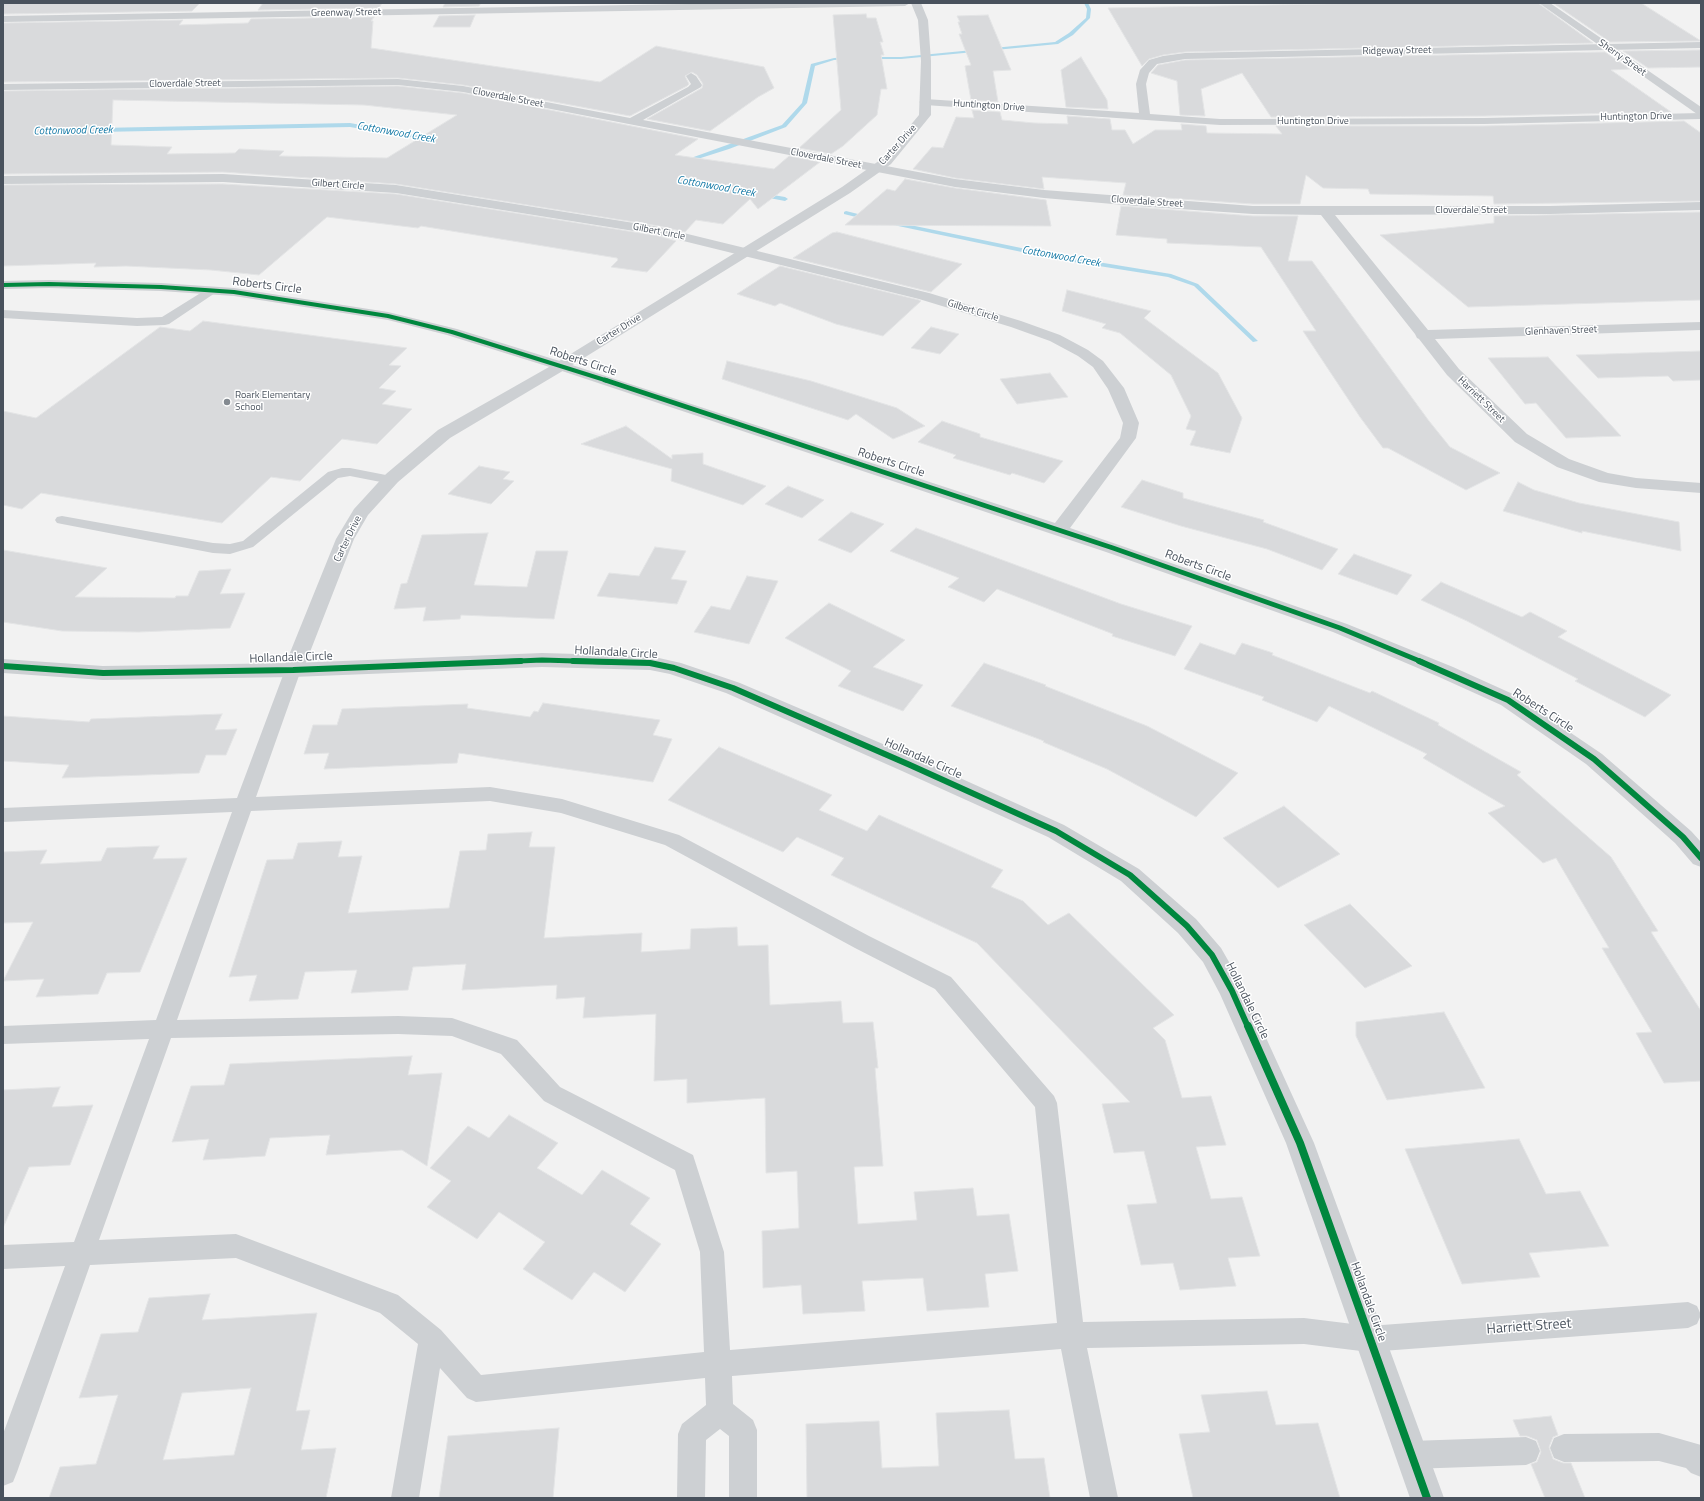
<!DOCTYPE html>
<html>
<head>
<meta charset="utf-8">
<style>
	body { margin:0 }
	#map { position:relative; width:1704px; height:1501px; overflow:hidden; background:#f2f2f2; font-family:"Titillium Web",sans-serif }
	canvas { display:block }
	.frame { position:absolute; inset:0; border:4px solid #49525d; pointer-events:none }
</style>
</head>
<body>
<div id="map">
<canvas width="1704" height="1501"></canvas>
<div class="frame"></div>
</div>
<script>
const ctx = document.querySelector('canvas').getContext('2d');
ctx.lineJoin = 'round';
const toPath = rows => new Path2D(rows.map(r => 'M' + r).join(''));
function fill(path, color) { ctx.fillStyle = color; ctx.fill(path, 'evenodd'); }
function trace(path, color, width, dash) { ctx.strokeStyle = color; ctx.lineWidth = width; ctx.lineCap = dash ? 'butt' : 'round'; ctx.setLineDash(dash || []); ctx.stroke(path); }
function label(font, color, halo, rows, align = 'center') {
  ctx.font = font + ' "Titillium Web",sans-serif'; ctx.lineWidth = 3; ctx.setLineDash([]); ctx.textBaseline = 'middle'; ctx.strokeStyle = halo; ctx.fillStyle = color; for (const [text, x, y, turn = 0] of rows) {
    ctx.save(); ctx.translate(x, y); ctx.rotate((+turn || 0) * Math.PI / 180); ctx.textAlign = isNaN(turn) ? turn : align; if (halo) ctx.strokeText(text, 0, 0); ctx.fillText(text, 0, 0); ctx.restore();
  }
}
const stream = toPath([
	[1084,3,1088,3,1091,9,1090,18,1073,35,1058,44,901,59,869,59,867,58,869,57,901,57,1055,42,1069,33,1086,18,1087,9,1084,3],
	[851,57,851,59,834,60,815,66,807,103,786,127,729,149,685,163,680,162,782,125,802,103,811,64,834,58,851,57],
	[350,123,437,139,434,141,350,127,99,132,96,130,99,128,350,123],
	[761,193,785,197,788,199,785,201,759,196,759,194,761,193],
	[846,211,870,217,871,218,868,220,844,214,844,212,846,211],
	[886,220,1055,255,1171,274,1198,284,1258,341,1253,342,1194,286,1168,277,1055,259,884,223,883,222,886,220]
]);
const building = toPath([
	[3,3,200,3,192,11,3,14,3,3],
	[263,3,382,3,379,8,258,10,263,3],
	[445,3,481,3,479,6,443,7,445,3],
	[1381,3,1538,3,1593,43,1185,52,1163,55,1149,59,1142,66,1108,8,1381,3],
	[1553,3,1641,3,1701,41,1610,42,1553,3],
	[866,14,867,18,876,18,883,42,880,42,884,55,881,55,887,89,881,89,877,115,843,146,831,154,799,148,841,110,833,15,866,14],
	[475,15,470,27,433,27,439,16,475,15],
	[988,15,1011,70,993,71,998,102,971,100,965,66,971,65,959,34,962,34,958,22,960,22,957,16,988,15],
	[374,17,371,21,373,21,371,48,600,82,656,46,764,67,774,88,758,97,710,131,647,119,702,88,703,84,697,75,692,72,685,76,689,84,687,86,630,116,463,85,398,78,3,82,3,23,183,20,179,25,248,23,251,19,374,17],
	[1701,50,1701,67,1648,68,1623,51,1701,50],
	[1605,52,1630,69,1611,70,1671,112,1484,116,1271,117,1242,73,1201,89,1205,116,1180,115,1177,81,1151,73,1158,65,1185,60,1605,52],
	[1081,57,1107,100,1108,109,1066,107,1061,70,1081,57],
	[398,86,463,93,698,139,675,155,774,169,789,156,820,162,758,209,750,199,723,224,696,220,685,232,659,226,396,184,223,172,3,174,3,91,398,86],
	[113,100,364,105,457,115,387,158,279,156,284,151,239,149,235,153,167,154,172,147,111,145,113,100],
	[972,110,1000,112,1002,120,1034,123,1068,124,1067,116,1110,119,1112,130,1125,130,1133,144,1155,130,1182,130,1181,124,1206,126,1207,133,1282,134,1276,126,1484,126,1684,121,1701,133,1701,201,1494,204,1493,196,1370,194,1368,189,1323,188,1306,175,1300,204,1253,204,1123,195,1126,183,1042,177,1044,189,955,178,913,169,932,147,943,148,956,117,974,118,972,110],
	[905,179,955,188,1046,200,1051,226,845,225,887,189,895,191,905,179],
	[223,184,396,194,659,236,676,241,647,272,611,267,618,260,617,258,421,226,418,228,327,217,259,275,211,270,126,266,94,267,96,263,3,266,3,185,223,184],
	[1121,206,1253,216,1298,216,1288,261,1312,261,1429,421,1450,447,1500,473,1466,490,1388,448,1383,448,1360,417,1303,331,1316,331,1261,247,1167,243,1167,239,1116,235,1121,206],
	[1701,212,1701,300,1468,307,1380,235,1494,223,1494,216,1701,212],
	[837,232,962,264,931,292,793,258,832,233,837,232],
	[780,266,919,300,921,301,883,336,836,324,780,303,775,306,737,294,780,266],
	[1067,290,1151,311,1144,318,1218,373,1242,418,1230,453,1190,445,1196,431,1186,429,1191,416,1171,375,1120,333,1102,328,1106,324,1062,311,1067,290],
	[203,321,407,348,389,365,401,366,379,388,396,391,382,404,412,409,377,444,342,439,300,481,271,477,222,523,41,493,22,509,3,505,3,411,36,418,160,327,190,331,203,321],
	[931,327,959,334,940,354,911,348,931,327],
	[1701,351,1701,380,1673,381,1668,376,1598,378,1576,355,1701,351],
	[1548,357,1621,436,1566,438,1536,403,1525,404,1488,358,1548,357],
	[727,361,811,381,897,408,925,426,893,439,856,414,848,420,722,379,727,361],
	[1050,373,1068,397,1017,404,1000,379,1050,373],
	[942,421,980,434,980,437,1063,461,1044,483,1012,473,1010,475,953,458,956,455,918,442,942,421],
	[626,426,672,459,672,455,703,453,703,464,766,486,743,505,671,481,672,469,581,444,626,426],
	[479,466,510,472,503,479,514,481,491,504,448,494,479,466],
	[1142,480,1183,493,1183,498,1264,520,1263,522,1338,549,1322,570,1267,549,1181,526,1121,507,1142,480],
	[1518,482,1534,490,1579,503,1679,522,1681,551,1582,531,1582,533,1503,511,1518,482],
	[788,486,824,500,802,518,765,504,788,486],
	[851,512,884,524,851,553,818,540,851,512],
	[916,528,1121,604,1192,626,1175,656,1112,636,1113,634,997,589,984,602,948,587,959,578,890,551,916,528],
	[488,533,474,585,527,587,536,551,568,551,554,619,461,615,460,619,423,621,426,607,394,609,401,584,407,583,422,535,488,533],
	[655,547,686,551,671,579,687,581,677,604,597,596,609,573,639,576,655,547],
	[3,550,107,568,75,597,175,598,176,596,188,596,199,571,231,569,220,594,245,593,230,628,139,632,62,631,3,622,3,550],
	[1354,554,1412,575,1397,595,1338,574,1354,554],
	[747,576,778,581,749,644,694,632,711,606,730,610,747,576],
	[1441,582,1522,617,1530,612,1567,631,1558,637,1671,695,1645,717,1575,681,1578,679,1467,621,1421,600,1441,582],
	[829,603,905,640,873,667,923,685,903,711,838,686,851,671,785,638,829,603],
	[1200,643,1235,655,1242,643,1273,653,1272,655,1370,693,1372,691,1439,723,1438,725,1521,772,1517,775,1611,857,1658,931,1651,932,1701,1011,1701,1081,1664,1083,1636,1033,1652,1032,1602,948,1609,948,1556,858,1543,863,1488,813,1505,806,1423,758,1427,754,1329,706,1317,722,1262,700,1264,697,1184,669,1200,643],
	[984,663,1046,685,1045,686,1147,726,1238,773,1196,817,1107,769,1043,742,1044,741,951,706,984,663],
	[543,703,660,720,653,735,672,739,653,782,459,753,457,763,324,769,329,753,304,754,313,725,337,725,342,709,468,704,467,708,530,717,534,711,538,712,543,703],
	[222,714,215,730,237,729,226,755,206,755,199,773,62,778,69,765,3,761,3,716,89,722,91,719,222,714],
	[719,747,832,795,819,810,867,831,879,815,1003,870,991,887,1023,901,1048,925,1069,913,1174,1015,1153,1028,1165,1040,1182,1098,1211,1096,1226,1145,1196,1147,1211,1199,1242,1197,1260,1256,1228,1258,1236,1286,1180,1290,1173,1263,1141,1265,1127,1205,1157,1203,1144,1151,1114,1153,1102,1104,1130,1102,977,943,831,875,844,858,797,837,783,852,668,800,719,747],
	[1284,806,1340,854,1278,888,1223,838,1284,806],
	[532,832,529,847,555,847,544,938,642,933,641,952,690,949,691,929,737,927,738,946,768,945,770,1005,841,1001,843,1023,873,1022,878,1068,875,1068,883,1166,854,1167,858,1224,917,1220,914,1192,973,1188,977,1216,1009,1214,1018,1271,985,1274,989,1307,927,1311,923,1278,862,1281,865,1311,803,1314,801,1285,763,1288,762,1231,799,1228,797,1171,766,1173,765,1098,687,1103,687,1079,654,1081,656,1014,583,1018,585,997,556,999,557,985,462,990,466,964,413,967,408,990,351,993,357,970,305,972,298,999,249,1001,257,975,229,977,267,860,293,859,298,843,342,841,338,857,362,856,348,913,449,908,460,851,486,850,488,834,532,832],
	[159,846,153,859,187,858,140,972,107,973,98,994,36,997,44,979,3,981,33,922,3,923,3,852,47,850,40,864,101,861,107,848,159,846],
	[1350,904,1412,966,1365,988,1304,925,1350,904],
	[1444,1012,1485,1088,1387,1100,1356,1036,1356,1022,1444,1012],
	[412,1056,408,1075,442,1073,427,1166,402,1150,326,1155,330,1135,270,1138,265,1156,203,1160,209,1139,172,1142,191,1086,224,1085,230,1064,412,1056],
	[60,1087,52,1107,93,1105,70,1165,29,1167,3,1228,3,1090,60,1087],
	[509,1115,558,1143,537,1168,582,1195,602,1170,650,1198,630,1224,661,1244,625,1292,594,1272,572,1300,523,1269,545,1242,499,1212,477,1239,427,1207,451,1181,430,1168,468,1126,489,1138,509,1115],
	[1519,1139,1546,1194,1580,1191,1609,1246,1529,1253,1540,1277,1462,1284,1405,1149,1519,1139],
	[210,1294,202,1320,317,1313,296,1411,310,1410,301,1450,336,1448,326,1498,49,1498,60,1467,96,1464,118,1395,79,1398,101,1334,138,1332,149,1298,210,1294],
	[251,1388,234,1455,163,1460,182,1393,251,1388],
	[1267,1391,1276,1425,1318,1423,1340,1498,1193,1498,1179,1434,1210,1432,1201,1395,1267,1391],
	[1009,1410,1015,1459,1044,1458,1050,1498,807,1498,806,1424,879,1421,882,1468,939,1466,936,1413,1009,1410],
	[1551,1416,1558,1435,1553,1437,1549,1447,1553,1459,1563,1463,1571,1463,1585,1498,1545,1498,1531,1464,1537,1462,1541,1452,1537,1440,1527,1436,1520,1436,1513,1420,1551,1416],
	[559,1428,553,1498,439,1498,448,1436,559,1428]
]);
const service = toPath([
	[211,288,215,289,217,291,215,293,169,324,165,325,137,326,3,318,3,310,137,318,162,317,207,289,211,288],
	[342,468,350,468,391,476,396,477,398,480,396,483,391,484,350,476,338,478,253,547,230,554,213,553,62,524,57,523,55,520,57,517,62,516,213,543,230,544,243,541,328,472,342,468],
	[293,664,299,666,301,670,256,797,490,787,562,799,679,835,869,936,951,977,1054,1096,1057,1103,1083,1322,1304,1318,1369,1326,1688,1302,1697,1306,1701,1315,1697,1324,1688,1328,1369,1352,1304,1344,1087,1348,1118,1498,1090,1498,1061,1349,732,1376,733,1404,753,1420,757,1430,757,1498,729,1498,729,1436,720,1429,706,1440,705,1498,677,1498,678,1434,682,1424,706,1405,705,1378,476,1402,467,1398,440,1368,419,1498,391,1498,418,1344,380,1313,236,1258,90,1265,17,1472,13,1482,3,1486,3,1434,65,1266,3,1269,3,1245,74,1242,149,1039,3,1044,3,1026,156,1020,232,812,3,822,3,808,237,798,285,670,287,666,293,664],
	[490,801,561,813,665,845,855,948,935,989,1035,1107,1057,1323,730,1350,724,1252,693,1155,560,1087,517,1040,452,1018,398,1016,177,1020,251,811,490,801],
	[398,1034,452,1036,501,1054,544,1101,675,1170,700,1252,704,1352,481,1375,441,1330,398,1295,236,1234,99,1240,171,1038,398,1034],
	[1659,1433,1701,1445,1701,1477,1691,1473,1686,1468,1659,1461,1564,1462,1554,1458,1550,1448,1554,1438,1564,1434,1659,1433],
	[1526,1437,1536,1441,1540,1451,1536,1461,1526,1465,1411,1469,1401,1465,1397,1455,1401,1445,1411,1441,1526,1437]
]);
const minor = toPath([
	[746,3,910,3,905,6,3,22,3,16,746,3],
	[1701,42,1701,48,1185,59,1157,64,1149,73,1146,84,1150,114,1220,119,1261,119,1484,118,1701,113,1701,119,1484,124,1220,125,925,105,919,102,925,99,1139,113,1136,84,1140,70,1149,60,1163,56,1185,53,1701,42],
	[691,73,696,76,702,85,701,87,643,120,955,179,1044,190,1253,206,1550,206,1701,202,1701,210,1550,214,1335,215,1428,330,1701,322,1701,330,1435,339,1459,369,1527,434,1569,459,1608,473,1636,478,1701,483,1701,493,1636,488,1599,482,1557,467,1515,442,1447,375,1419,339,1417,338,1415,334,1321,215,1253,214,1136,206,1044,198,955,187,463,92,398,85,3,90,3,84,398,79,463,86,630,118,688,87,691,84,686,76,691,73],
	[223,174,396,185,659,227,929,293,1021,321,1060,335,1088,350,1103,361,1124,388,1139,423,1136,438,1070,528,1347,624,1453,667,1515,695,1602,754,1691,831,1701,842,1701,867,1693,864,1675,843,1586,764,1501,705,1439,677,1333,632,1106,552,556,369,447,335,388,320,234,296,161,291,49,288,3,289,3,281,49,280,161,283,234,288,388,312,457,329,566,363,1055,523,1120,438,1123,423,1108,389,1093,367,1078,356,1050,341,1011,327,919,299,659,235,396,193,223,182,3,184,3,176,223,174],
	[542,653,650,656,681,663,740,683,918,759,1064,825,1139,869,1196,919,1221,948,1241,983,1314,1143,1444,1498,1410,1498,1286,1143,1220,994,1203,962,1178,933,1121,881,1048,837,902,771,726,693,670,674,650,670,542,667,293,677,103,680,3,673,3,659,103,666,293,663,542,653]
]);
const tertiary = toPath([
	[911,3,921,3,928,20,931,61,931,115,891,164,850,193,566,369,450,438,398,482,368,515,354,539,303,670,300,675,293,677,286,675,283,670,336,539,354,509,386,474,438,430,556,363,842,187,883,158,919,115,921,61,918,20,911,3],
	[1539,3,1550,3,1701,107,1701,115,1697,114,1539,3]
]);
const cyclewayFar3 = toPath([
	[3,285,49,284,161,287,234,292,388,316,452,332,608,381]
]);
const cyclewayFar2 = toPath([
	[605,380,1113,548,1340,628,1422,662],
	[496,662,542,660,609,662]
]);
const cyclewayFar1 = toPath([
	[573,661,650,663,674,668,733,688,910,765,1056,831,1130,875,1187,926,1212,955,1232,991,1248,1027],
	[1419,661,1508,700,1594,759,1683,837,1701,858],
	[3,666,103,673,293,670,521,661]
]);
const cycleway = toPath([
	[1248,1026,1300,1143,1427,1498]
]);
const markers = [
	[227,402,4,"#848a91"]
];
const farStreetnames = [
	["Greenway Street",346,13,-1],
	["Ridgeway Street",1397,51,-1],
	["Sherry Street",1622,58,35],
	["Cloverdale Street",185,84,-1],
	["Cloverdale Street",508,98,11],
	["Huntington Drive",989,106,4],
	["Huntington Drive",1636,117,-1],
	["Huntington Drive",1313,122],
	["Carter Drive",898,145,-48],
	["Cloverdale Street",826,159,11],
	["Gilbert Circle",338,185,4],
	["Cloverdale Street",1147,202,4],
	["Cloverdale Street",1471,211],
	["Gilbert Circle",659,232,11],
	["Gilbert Circle",973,311,17],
	["Carter Drive",619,330,-32],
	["Glenhaven Street",1561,331,-2],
	["Harriett Street",1481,400,44],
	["Carter Drive",348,539,-64]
];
const farPoinames = [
	["Roark Elementary",235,396],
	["School",235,408]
];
const farWaternames = [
	["Cottonwood Creek",73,131,-1],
	["Cottonwood Creek",396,133,10],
	["Cottonwood Creek",716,187,10],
	["Cottonwood Creek",1061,257,10]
];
const streetNames = [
	["Roberts Circle",267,286,7],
	["Roberts Circle",583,362,18],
	["Roberts Circle",891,463,18],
	["Roberts Circle",1198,566,20],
	["Hollandale Circle",616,653,3],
	["Hollandale Circle",291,658,-2],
	["Roberts Circle",1543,711,33],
	["Hollandale Circle",923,759,24],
	["Hollandale Circle",1247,1001,64],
	["Hollandale Circle",1368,1302,70]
];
const nearStreetnames = [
	["Harriett Street",1529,1327,-4]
];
fill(stream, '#afd9eb');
fill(building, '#d9dadc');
trace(building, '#e3e4e5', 1);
fill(service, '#cdd0d3');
fill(minor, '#cdd0d3');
fill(tertiary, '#cdd0d3');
trace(cyclewayFar3, '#00873e', 4);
trace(cyclewayFar2, '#00873e', 5);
trace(cyclewayFar1, '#00873e', 6);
trace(cycleway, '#00873e', 8);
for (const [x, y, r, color] of markers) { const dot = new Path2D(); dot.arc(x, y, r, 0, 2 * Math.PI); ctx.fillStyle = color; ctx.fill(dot); trace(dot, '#fff', 1.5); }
label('10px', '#49525d', '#fff', farStreetnames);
label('10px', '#49525d', '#fff', farPoinames, 'left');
label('italic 11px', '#1479a6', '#fff', farWaternames);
label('12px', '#49525d', '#fff', streetNames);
label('14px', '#49525d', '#fff', nearStreetnames);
</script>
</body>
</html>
